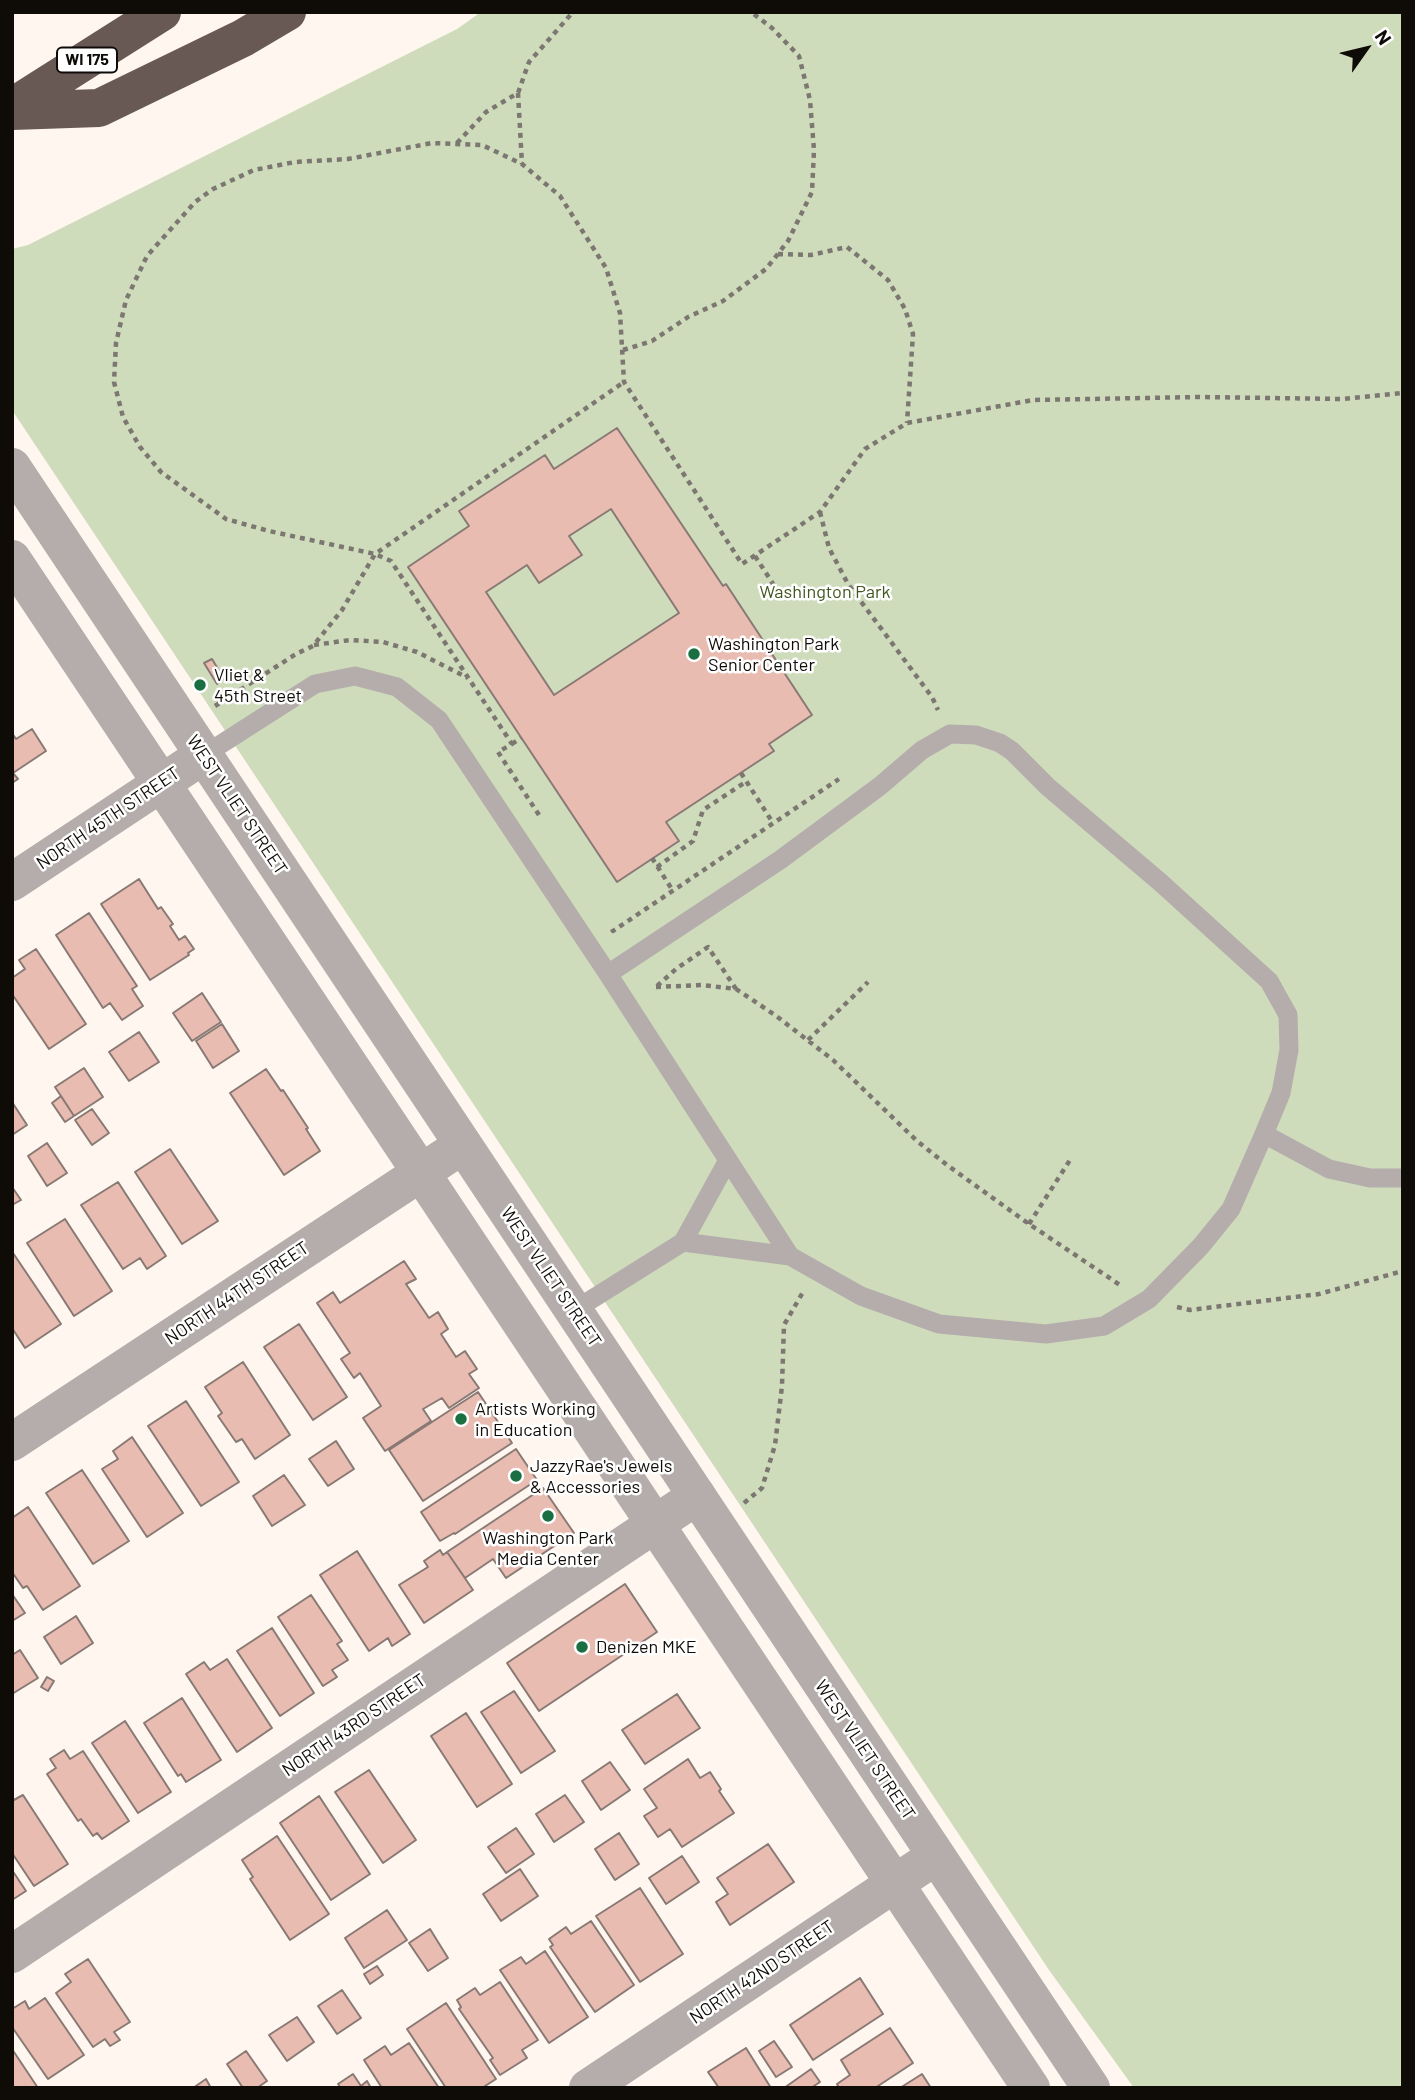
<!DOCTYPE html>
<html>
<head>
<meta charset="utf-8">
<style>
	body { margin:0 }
	#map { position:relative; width:1415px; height:2100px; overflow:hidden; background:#fff7ef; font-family:Barlow,sans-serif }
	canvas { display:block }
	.frame { position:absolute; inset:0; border:14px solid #0f0b07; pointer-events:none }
	.north { position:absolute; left:1331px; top:14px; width:70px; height:70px; -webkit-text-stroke:5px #fff; paint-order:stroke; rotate:56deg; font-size:19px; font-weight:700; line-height:28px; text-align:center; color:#0f0b07 }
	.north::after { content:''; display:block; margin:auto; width:24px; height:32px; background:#0f0b07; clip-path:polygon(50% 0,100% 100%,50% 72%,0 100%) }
</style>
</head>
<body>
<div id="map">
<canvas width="1415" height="2100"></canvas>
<div class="frame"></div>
<div class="north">N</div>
</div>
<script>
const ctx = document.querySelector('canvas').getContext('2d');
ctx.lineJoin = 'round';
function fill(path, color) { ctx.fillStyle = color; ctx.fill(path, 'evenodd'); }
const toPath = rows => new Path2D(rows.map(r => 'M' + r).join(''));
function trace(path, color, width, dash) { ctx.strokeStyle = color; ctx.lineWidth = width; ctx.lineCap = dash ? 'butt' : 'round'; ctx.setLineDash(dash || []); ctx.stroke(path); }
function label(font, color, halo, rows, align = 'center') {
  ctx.font = font + ' Barlow,sans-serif'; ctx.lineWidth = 5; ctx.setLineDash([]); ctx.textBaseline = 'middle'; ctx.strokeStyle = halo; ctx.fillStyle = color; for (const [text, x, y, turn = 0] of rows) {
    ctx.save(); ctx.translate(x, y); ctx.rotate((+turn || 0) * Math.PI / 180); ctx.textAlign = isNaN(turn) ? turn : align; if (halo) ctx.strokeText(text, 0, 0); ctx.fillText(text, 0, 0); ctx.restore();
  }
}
const green = toPath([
	[481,12,1403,12,1403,2088,1134,2088,1049,1970,12,410,12,249,28,245,457,29]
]);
const building = toPath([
	[617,428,723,586,726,584,812,715,769,744,774,751,666,822,679,841,617,882,408,567,469,526,459,511,545,455,554,469,617,428],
	[611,509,679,613,554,695,486,592,527,565,539,583,582,555,569,536,611,509],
	[212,659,224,679,217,684,204,663,212,659],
	[32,729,46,751,13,773,18,779,12,783,12,733,16,739,32,729],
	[139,879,158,909,161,907,173,924,170,926,179,940,185,936,194,949,188,953,189,955,150,980,101,904,139,879],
	[89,913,137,986,132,989,143,1006,122,1020,110,1003,103,1008,56,935,89,913],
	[36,949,86,1024,49,1049,12,994,12,978,25,969,19,960,36,949],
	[202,993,221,1022,192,1041,173,1013,202,993],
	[222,1024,239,1051,213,1068,196,1041,222,1024],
	[139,1032,159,1062,129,1081,109,1052,139,1032],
	[84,1068,103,1097,74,1116,55,1087,84,1068],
	[266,1069,281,1091,283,1090,308,1128,306,1129,320,1151,284,1175,230,1093,266,1069],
	[61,1096,74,1116,65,1122,52,1103,61,1096],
	[12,1102,27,1125,12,1135,12,1102],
	[92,1109,109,1133,92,1145,75,1120,92,1109],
	[47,1143,67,1173,47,1186,28,1156,47,1143],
	[170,1149,218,1221,182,1244,135,1172,170,1149],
	[118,1182,166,1256,147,1269,140,1258,123,1269,81,1205,118,1182],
	[12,1187,21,1200,12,1205,12,1187],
	[65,1219,112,1291,74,1316,27,1243,65,1219],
	[13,1253,61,1324,25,1348,12,1328,13,1253],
	[404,1261,416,1279,406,1284,429,1318,438,1312,448,1329,441,1334,456,1357,465,1351,477,1369,469,1374,479,1388,449,1408,442,1398,423,1409,431,1421,385,1451,363,1418,381,1406,360,1373,354,1378,341,1359,350,1353,317,1303,333,1292,340,1303,404,1261],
	[299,1324,347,1397,313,1420,264,1347,299,1324],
	[243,1362,290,1435,255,1459,242,1439,236,1442,218,1416,222,1413,205,1387,243,1362],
	[478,1392,512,1443,423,1501,389,1450,478,1392],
	[186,1401,239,1482,201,1506,148,1426,186,1401],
	[132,1437,183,1513,147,1537,102,1469,118,1459,113,1451,132,1437],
	[336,1441,354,1469,328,1486,309,1459,336,1441],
	[516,1449,537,1480,455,1534,454,1533,440,1541,421,1512,516,1449],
	[82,1470,129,1541,93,1564,46,1493,82,1470],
	[284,1475,305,1505,272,1526,253,1496,284,1475],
	[543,1488,574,1533,506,1578,493,1559,465,1578,447,1552,543,1488],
	[28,1507,80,1586,43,1610,27,1586,23,1588,12,1572,12,1518,28,1507],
	[440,1550,443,1555,447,1552,473,1590,424,1623,399,1585,428,1567,424,1561,440,1550],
	[357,1551,410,1634,392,1646,388,1638,369,1651,320,1575,357,1551],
	[625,1584,657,1632,539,1711,507,1663,625,1584],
	[12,1594,25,1613,12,1621,12,1594],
	[311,1595,342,1641,337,1644,348,1660,332,1670,337,1677,323,1686,278,1617,311,1595],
	[76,1616,93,1643,61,1664,44,1637,76,1616],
	[272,1628,314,1693,280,1716,237,1651,272,1628],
	[20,1650,38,1678,12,1694,12,1655,20,1650],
	[227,1659,272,1728,237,1752,186,1674,204,1662,210,1670,227,1659],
	[47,1677,54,1681,48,1691,41,1687,47,1677],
	[514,1691,555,1751,521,1773,481,1712,514,1691],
	[677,1694,700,1728,645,1764,622,1730,677,1694],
	[182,1698,221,1760,186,1782,181,1774,178,1776,144,1723,182,1698],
	[466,1713,512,1784,477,1807,431,1736,466,1713],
	[125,1721,171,1792,138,1813,92,1743,125,1721],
	[64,1750,70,1759,83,1751,129,1821,102,1839,97,1833,93,1836,81,1819,78,1821,47,1774,56,1768,50,1759,64,1750],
	[688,1759,700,1778,710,1772,721,1789,719,1791,734,1813,682,1847,670,1829,658,1837,644,1816,657,1808,644,1789,688,1759],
	[610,1762,630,1790,601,1810,582,1781,610,1762],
	[369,1770,416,1840,383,1863,335,1792,369,1770],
	[23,1795,68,1864,34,1886,12,1853,12,1801,23,1795],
	[565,1795,584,1822,554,1842,536,1814,565,1795],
	[319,1796,370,1874,331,1900,280,1823,319,1796],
	[516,1828,534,1854,506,1873,488,1847,516,1828],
	[619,1833,639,1864,615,1880,595,1849,619,1833],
	[277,1836,329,1914,290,1940,250,1879,253,1877,242,1860,277,1836],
	[768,1844,794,1882,730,1925,716,1902,728,1894,717,1878,768,1844],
	[682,1856,699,1882,666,1904,649,1878,682,1856],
	[520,1869,538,1896,501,1921,483,1894,520,1869],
	[12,1870,26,1891,12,1900,12,1870],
	[640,1888,683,1954,640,1982,596,1916,640,1888],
	[387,1910,407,1940,364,1968,345,1938,387,1910],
	[591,1921,634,1985,595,2012,550,1947,553,1945,549,1939,566,1927,571,1934,591,1921],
	[430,1929,448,1958,428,1971,409,1943,430,1929],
	[545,1951,588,2017,549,2043,500,1970,521,1957,526,1964,545,1951],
	[88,1959,130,2022,114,2032,120,2040,110,2046,105,2039,93,2047,56,1993,71,1982,65,1974,88,1959],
	[377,1966,383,1975,370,1984,364,1974,377,1966],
	[860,1978,883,2014,813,2060,790,2025,860,1978],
	[500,1982,538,2040,522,2050,527,2058,500,2075,490,2060,493,2058,459,2009,461,2007,457,2000,475,1988,480,1995,500,1982],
	[342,1990,361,2018,337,2034,318,2006,342,1990],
	[45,1998,84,2055,48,2079,12,2027,12,2009,25,2001,29,2009,45,1998],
	[446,2003,496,2079,482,2088,446,2088,407,2029,446,2003],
	[297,2017,314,2042,287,2061,269,2035,297,2017],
	[890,2028,913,2063,875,2088,839,2088,837,2084,850,2075,841,2060,890,2028],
	[774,2041,792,2067,776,2077,759,2051,774,2041],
	[409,2043,439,2088,382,2088,364,2060,385,2046,391,2055,409,2043],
	[746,2048,771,2088,719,2088,708,2072,746,2048],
	[12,2049,38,2088,12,2088,12,2049],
	[246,2051,267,2081,257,2088,243,2088,227,2064,246,2051],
	[811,2069,820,2082,811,2088,784,2088,811,2069],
	[353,2074,361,2086,367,2081,371,2088,341,2088,338,2084,353,2074],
	[922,2074,931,2088,900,2088,922,2074],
	[206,2079,211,2088,193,2088,206,2079]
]);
const path = toPath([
	[518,93,522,164],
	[457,143,486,112,518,93,529,62,573,12],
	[778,254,811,255,847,247,888,280,905,309,913,334,907,423],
	[623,350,652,341,688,317,723,301,766,269,788,241,812,192,814,150,810,100,799,56,772,28,751,12],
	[820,512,829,548,848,584,932,697,938,710],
	[755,556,777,590],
	[314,645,350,640,383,642,417,652,468,678],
	[215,706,296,654,313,646,342,610,375,554,624,382],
	[512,744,521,738],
	[741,773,773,823],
	[539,815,498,752,512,744,391,561,375,554,269,531,226,519,161,472,140,447,123,417,114,382,116,343,126,300,147,256,195,202,213,189,254,170,295,162,348,159,432,143,482,145,522,164,560,196,606,268,620,313,624,382,742,564,820,512,865,449,907,423,1033,400,1199,397,1342,399,1403,393],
	[652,858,673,891],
	[657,867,693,841,703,810,747,781],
	[612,929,613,931,839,779],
	[657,986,676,969,708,947,736,989],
	[656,987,702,985,736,989,775,1015,833,1060,917,1141,947,1165,1029,1224,1120,1285],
	[808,1040,868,982],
	[1029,1224,1070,1160],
	[1177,1307,1190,1310,1319,1294,1403,1271],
	[744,1503,762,1488,775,1445,782,1386,784,1325,803,1292]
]);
const service = toPath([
	[204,755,315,684,355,676,397,687,439,720,608,974,790,1256,861,1296,939,1324,1046,1334,1104,1326,1149,1299,1201,1246,1231,1209,1264,1134,1329,1169,1370,1178,1403,1178],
	[608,974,780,860,880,786,922,750,950,734,976,735,1000,743,1012,751,1048,787,1160,882,1269,981,1288,1015,1289,1050,1281,1093,1264,1134],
	[683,1242,790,1256],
	[573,1311,683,1242,728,1160]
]);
const minor = toPath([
	[12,882,204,755],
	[12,1442,463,1145],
	[12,1954,697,1496],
	[588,2088,936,1856]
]);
const tertiary = toPath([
	[12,467,1091,2088],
	[12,559,1031,2088]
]);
const motorway = toPath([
	[12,107,162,12],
	[12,111,99,108,243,38,287,12]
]);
const markers = [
	[694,654,7,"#1a6f42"],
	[200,685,7,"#1a6f42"],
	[461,1419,7,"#1a6f42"],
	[516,1476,7,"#1a6f42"],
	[548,1516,7,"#1a6f42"],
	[582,1647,7,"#1a6f42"]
];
const shields = [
	[87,60,60]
];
const shieldNames = [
	["WI 175",87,60]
];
const parkNames = [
	["Washington Park",825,592]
];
const poiNames = [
	["Washington Park",708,644],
	["Senior Center",708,665],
	["Vliet &",214,675],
	["45th Street",214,696],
	["Artists Working",475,1409],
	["in Education",475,1430],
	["JazzyRae's Jewels",530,1466],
	["& Accessories",530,1487],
	["Washington Park",548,1538,"center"],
	["Media Center",548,1559,"center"],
	["Denizen MKE",596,1647]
];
const streetNames = [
	["WEST VLIET STREET",237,805,56],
	["NORTH 45TH STREET",108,818,-34],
	["WEST VLIET STREET",551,1277,56],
	["NORTH 44TH STREET",237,1293,-34],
	["NORTH 43RD STREET",354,1725,-34],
	["WEST VLIET STREET",865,1750,56],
	["NORTH 42ND STREET",762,1972,-34]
];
fill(green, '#cfdcbc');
fill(building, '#e9bcb1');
trace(building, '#897974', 2);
trace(path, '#7c7771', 4.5, [5, 5]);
trace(service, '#b5adab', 19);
trace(minor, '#b5adab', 38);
trace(tertiary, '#b5adab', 38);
trace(motorway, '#695955', 38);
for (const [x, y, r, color] of markers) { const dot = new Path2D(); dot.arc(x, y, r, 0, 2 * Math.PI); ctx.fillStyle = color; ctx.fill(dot); trace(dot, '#fff', 2.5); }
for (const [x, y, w] of shields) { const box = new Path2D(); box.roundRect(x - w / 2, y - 12.5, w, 25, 5); ctx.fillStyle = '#fff'; ctx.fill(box); trace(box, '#0f0b07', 2); }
label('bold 16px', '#0f0b07', null, shieldNames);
label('18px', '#43561e', '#fff', parkNames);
label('18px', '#0f0b07', '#fff', poiNames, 'left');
label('18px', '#0f0b07', '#fff', streetNames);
</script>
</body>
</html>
